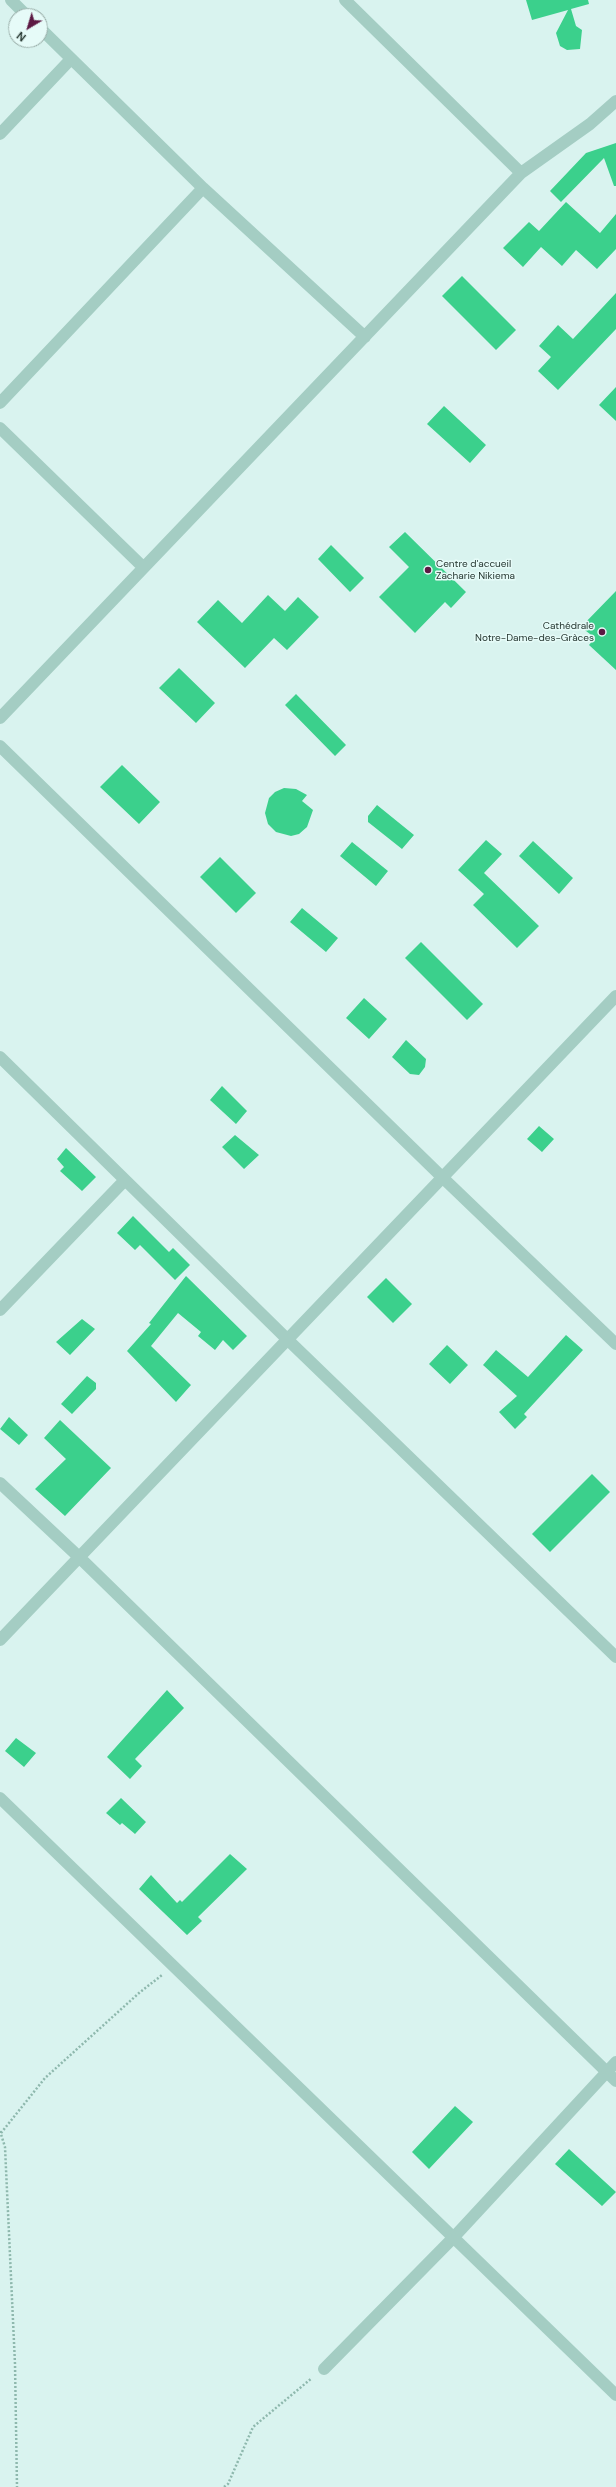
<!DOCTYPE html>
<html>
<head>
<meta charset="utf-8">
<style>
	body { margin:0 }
	#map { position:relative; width:616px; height:2487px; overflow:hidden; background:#d9f3ef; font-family:"DM Sans",sans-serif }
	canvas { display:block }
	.north { position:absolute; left:8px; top:8px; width:40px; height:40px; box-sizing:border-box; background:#e6fbf8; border:1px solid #99ada8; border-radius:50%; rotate:218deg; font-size:11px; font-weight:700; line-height:16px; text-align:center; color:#263731 }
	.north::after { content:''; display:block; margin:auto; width:14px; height:18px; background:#5c1943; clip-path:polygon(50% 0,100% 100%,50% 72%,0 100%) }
</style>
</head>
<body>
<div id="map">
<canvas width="616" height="2487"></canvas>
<div class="north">N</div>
</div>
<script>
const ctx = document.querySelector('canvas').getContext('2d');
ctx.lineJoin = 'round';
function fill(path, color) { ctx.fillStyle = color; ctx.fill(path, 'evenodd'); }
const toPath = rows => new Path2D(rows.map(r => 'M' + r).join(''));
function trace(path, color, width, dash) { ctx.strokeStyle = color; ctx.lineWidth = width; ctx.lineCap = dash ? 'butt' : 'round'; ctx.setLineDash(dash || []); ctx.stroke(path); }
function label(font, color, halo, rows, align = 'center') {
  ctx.font = font + ' "DM Sans",sans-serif'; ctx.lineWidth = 3; ctx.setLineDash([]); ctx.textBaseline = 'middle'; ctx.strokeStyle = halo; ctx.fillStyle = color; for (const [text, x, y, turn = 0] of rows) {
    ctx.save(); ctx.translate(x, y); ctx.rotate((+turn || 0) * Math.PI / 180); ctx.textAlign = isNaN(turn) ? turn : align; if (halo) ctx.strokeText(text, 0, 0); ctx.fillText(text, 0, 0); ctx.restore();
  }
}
const building = toPath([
	[526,0,588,0,589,4,571,9,576,26,582,30,580,49,567,50,560,46,556,33,568,10,532,20],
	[616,143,616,186,614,186,604,158,561,202,550,191,586,153],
	[566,202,600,233,616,214,616,249,597,269,576,250,562,266,541,247,523,267,503,248,529,222,539,231],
	[462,276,516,330,496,350,442,296],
	[616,293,616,329,558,390,538,371,551,357,539,346,558,325,573,339],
	[616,387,616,421,599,405],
	[444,406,486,445,470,463,427,424],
	[405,532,466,592,451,608,445,602,415,633,379,597,409,567,389,547],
	[331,545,364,578,350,592,318,559],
	[616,591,616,670,589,645,595,638,581,627],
	[268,595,285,611,298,597,319,617,287,650,274,638,245,668,197,622,218,600,242,623],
	[179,668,215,703,196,723,159,688],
	[296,694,346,745,335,756,285,705],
	[122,765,160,802,139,824,100,787],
	[284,788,296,789,307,795,302,801,313,810,307,827,299,834,291,836,276,832,268,824,265,813,269,798,275,792],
	[377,805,414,835,402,849,368,822,368,816],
	[486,840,502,854,484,873,539,926,517,948,473,905,484,894,458,870],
	[533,841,573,878,559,894,519,856],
	[352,842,388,871,376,886,340,856],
	[220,857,256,893,236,913,200,877],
	[302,908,338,938,326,952,290,922],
	[421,942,483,1004,467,1020,405,958],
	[364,998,387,1019,369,1039,346,1018],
	[406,1040,426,1059,425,1067,419,1075,410,1074,392,1057],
	[222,1086,247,1111,236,1124,210,1100],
	[539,1126,554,1139,542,1152,527,1139],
	[235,1135,259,1155,244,1169,222,1147],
	[66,1148,96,1177,82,1191,60,1171,64,1167,57,1159],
	[133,1216,169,1252,173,1248,190,1265,175,1280,140,1245,135,1250,117,1233],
	[186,1276,247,1336,233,1350,223,1340,215,1350,198,1336,201,1332,178,1313,151,1346,191,1385,176,1402,127,1351,151,1324,149,1323],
	[386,1278,412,1304,393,1323,367,1297],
	[82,1319,95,1329,70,1355,56,1342],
	[566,1335,583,1350,524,1414,527,1417,515,1429,499,1412,517,1396,483,1365,496,1350,528,1377],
	[447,1345,468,1365,450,1384,429,1364],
	[87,1376,96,1383,96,1389,72,1414,61,1404],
	[9,1417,28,1435,19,1445,0,1429],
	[60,1420,111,1468,65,1516,35,1489,66,1459,44,1438],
	[592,1474,610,1492,550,1552,532,1534],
	[167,1690,184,1708,135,1759,142,1766,130,1779,107,1757],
	[16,1738,36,1753,24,1767,5,1751],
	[121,1798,146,1822,135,1834,122,1823,120,1825,106,1813],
	[230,1854,247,1869,198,1917,202,1921,187,1935,139,1889,151,1875,177,1903,180,1900,182,1902],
	[455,2106,473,2122,429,2169,412,2152],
	[569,2149,616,2192,602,2206,555,2164]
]);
const path = toPath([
	[0,2131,5,2147,15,2364,17,2487],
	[1,2133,45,2078,139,1993,162,1975],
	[224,2487,228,2484,253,2427,312,2378]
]);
const minor = toPath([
	[11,0,27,16],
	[345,0,521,173],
	[40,28,203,188,365,337],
	[0,134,71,59],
	[0,403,203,188],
	[0,428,143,567],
	[0,718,521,173,590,124,616,101],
	[0,746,442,1177,616,1344],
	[0,1057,287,1339,616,1657],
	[0,1310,125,1180],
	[0,1483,79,1557,616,2081],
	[0,1640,616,996],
	[0,1798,616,2395],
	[324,2369,454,2237,616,2062]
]);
const markers = [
	[428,570,4,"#5c1943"],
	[602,632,4,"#5c1943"]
];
const poiNames = [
	["Centre d'accueil",436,564],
	["Zacharie Nikiema",436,576],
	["Cathédrale",594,626,"right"],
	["Notre-Dame-des-Gràces",594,638,"right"]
];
fill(building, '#3bd08c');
trace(path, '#8eb8ad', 2.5, [2, 2]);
trace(minor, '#a4cdc3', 12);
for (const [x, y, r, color] of markers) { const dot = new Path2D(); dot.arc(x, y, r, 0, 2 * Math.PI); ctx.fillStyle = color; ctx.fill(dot); trace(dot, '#e6fbf8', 1.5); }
label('10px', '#263731', '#e6fbf8', poiNames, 'left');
</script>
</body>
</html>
